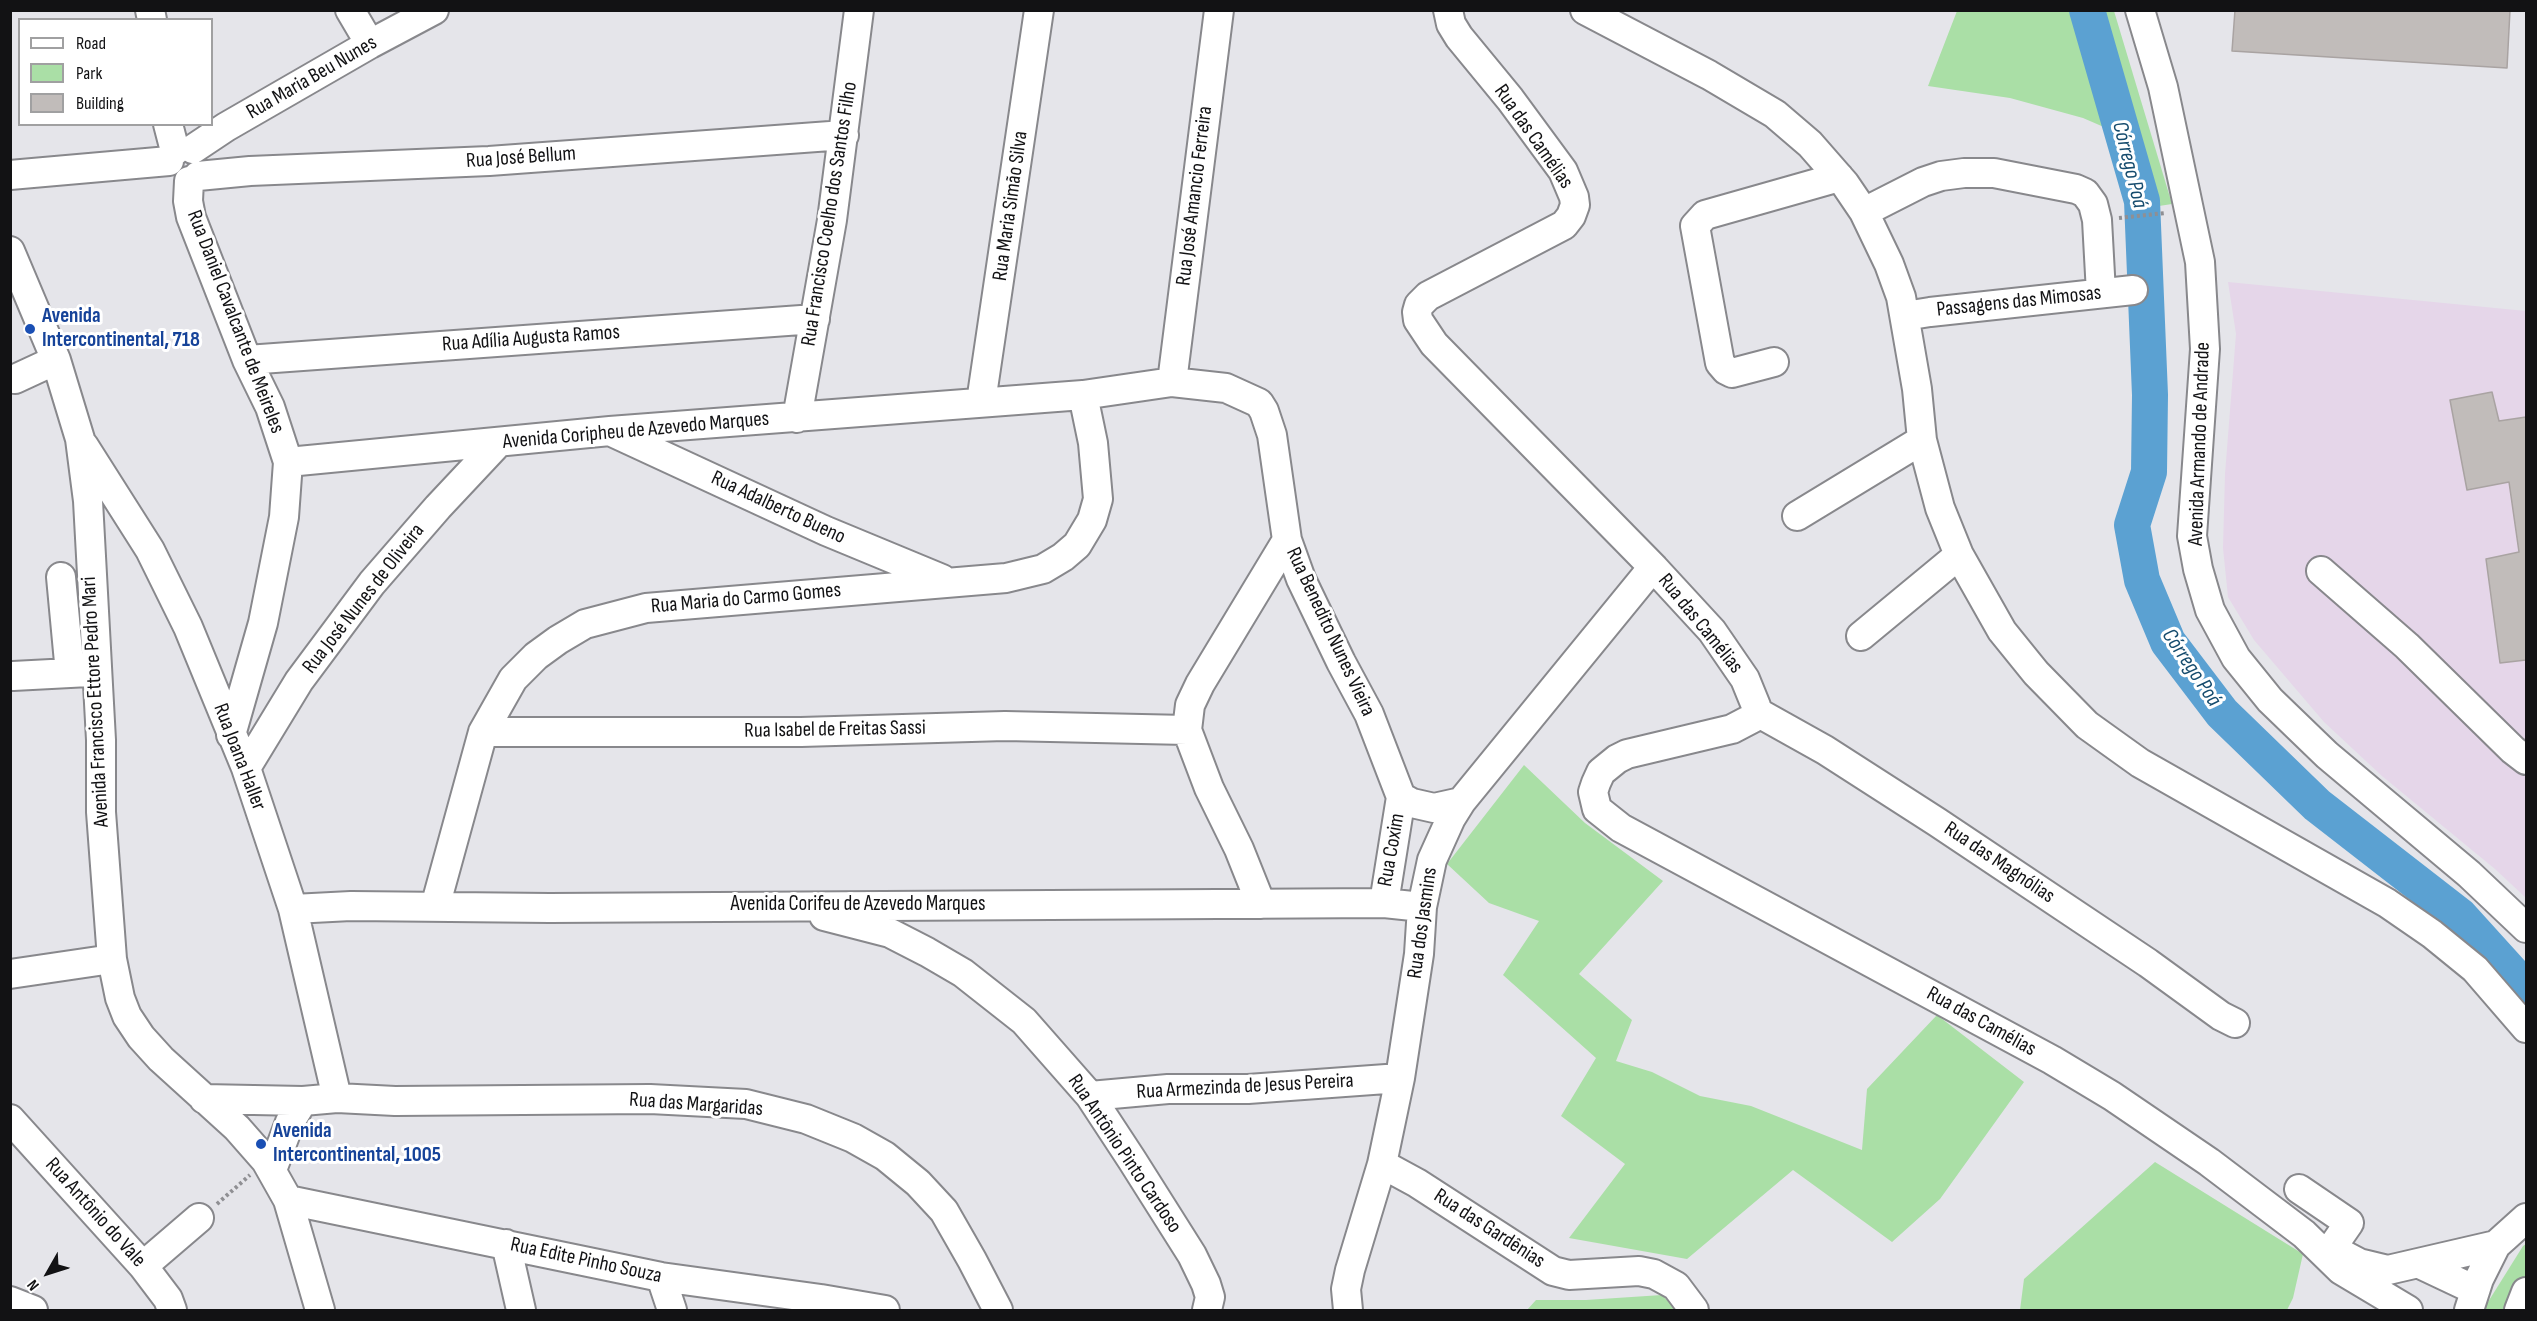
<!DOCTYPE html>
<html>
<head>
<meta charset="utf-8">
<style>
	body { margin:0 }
	#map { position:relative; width:2537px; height:1321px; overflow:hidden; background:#e5e5ea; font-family:"Sofia Sans Condensed",sans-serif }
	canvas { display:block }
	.frame { position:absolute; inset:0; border:12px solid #121214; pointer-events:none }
	.legend { position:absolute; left:18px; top:18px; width:195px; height:108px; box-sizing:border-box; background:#fff; border:2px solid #a0a0a1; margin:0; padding:8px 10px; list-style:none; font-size:18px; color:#121214 }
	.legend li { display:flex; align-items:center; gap:12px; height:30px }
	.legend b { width:30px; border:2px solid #a0a0a1 }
	.north { position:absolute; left:18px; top:1243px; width:60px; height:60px; -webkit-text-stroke:4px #fff; paint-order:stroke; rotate:231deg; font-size:16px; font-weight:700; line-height:24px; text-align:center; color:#121214 }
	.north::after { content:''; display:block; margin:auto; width:21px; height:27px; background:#121214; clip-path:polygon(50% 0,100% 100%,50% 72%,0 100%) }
</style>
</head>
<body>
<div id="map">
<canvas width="2537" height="1321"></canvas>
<div class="frame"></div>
<ul class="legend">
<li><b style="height:8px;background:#fff"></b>Road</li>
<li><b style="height:16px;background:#aadfa6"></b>Park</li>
<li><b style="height:16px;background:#c1bcba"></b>Building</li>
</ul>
<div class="north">N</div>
</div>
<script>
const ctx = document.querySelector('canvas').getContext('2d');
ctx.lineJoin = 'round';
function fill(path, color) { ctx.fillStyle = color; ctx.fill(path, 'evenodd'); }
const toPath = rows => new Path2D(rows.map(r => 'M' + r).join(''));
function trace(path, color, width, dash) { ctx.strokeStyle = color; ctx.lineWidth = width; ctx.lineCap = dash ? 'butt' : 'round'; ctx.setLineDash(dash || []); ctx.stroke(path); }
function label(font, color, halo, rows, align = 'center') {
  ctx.font = font + ' "Sofia Sans Condensed",sans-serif'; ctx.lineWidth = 6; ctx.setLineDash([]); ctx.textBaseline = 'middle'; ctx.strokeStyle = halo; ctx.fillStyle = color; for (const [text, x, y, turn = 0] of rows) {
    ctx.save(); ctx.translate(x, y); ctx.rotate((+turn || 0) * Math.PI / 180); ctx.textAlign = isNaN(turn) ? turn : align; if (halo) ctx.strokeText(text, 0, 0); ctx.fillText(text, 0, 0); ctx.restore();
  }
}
const industrial = toPath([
	[2228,282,2526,311,2526,898,2495,869,2382,776,2324,722,2254,640,2228,597,2223,548,2225,474,2236,334]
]);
const green = toPath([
	[1957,11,2114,11,2172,204,2133,210,2128,165,2120,134,2083,118,2010,98,1928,86],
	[1524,765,1585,823,1663,881,1579,974,1632,1020,1616,1061,1652,1072,1700,1096,1751,1106,1862,1150,1867,1089,1937,1015,2024,1082,1940,1199,1892,1242,1793,1170,1687,1259,1569,1238,1625,1164,1561,1116,1596,1058,1503,975,1539,921,1489,903,1447,864],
	[2155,1162,2303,1254,2293,1298,2287,1310,2020,1310,2024,1279],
	[2526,1244,2526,1310,2483,1310,2523,1246],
	[1662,1295,1677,1310,1527,1310,1536,1300,1586,1300]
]);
const river = toPath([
	[2087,10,2142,201,2150,395,2149,472,2132,525,2142,580,2168,642,2222,713,2317,805,2460,916,2526,989]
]);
const building = toPath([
	[2235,10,2510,10,2507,68,2232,51,2235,10],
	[2492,392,2499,421,2526,417,2526,660,2500,663,2486,559,2519,552,2509,482,2467,490,2450,400,2492,392]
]);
const path = toPath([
	[2119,218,2165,213],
	[217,1204,250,1175]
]);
const minor = toPath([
	[150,10,152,20],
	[350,10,370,44],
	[1448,10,1451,24,1459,37,1510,99,1563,171,1574,197,1575,205,1571,216,1564,225,1428,296,1419,305,1417,312,1418,320,1434,344,1653,567,1712,631,1745,679,1756,706,1757,712,1753,718,1732,729,1627,754,1617,759,1601,772,1596,783,1593,792,1597,809,1621,828,2052,1060,2112,1096,2209,1162,2304,1234,2341,1270,2408,1310],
	[1585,10,1709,75,1775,114,1810,144,1845,184,1864,212,1889,264,1901,297,1917,389,1922,440,1940,508,1959,555,2002,631,2036,673,2087,725,2140,763,2387,903,2432,934,2475,969,2526,1028],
	[2140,10,2163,87,2200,262,2205,349,2192,536,2198,569,2210,610,2236,658,2270,700,2327,755,2469,874,2526,928],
	[168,124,175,151],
	[193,149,226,127,370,44,434,10],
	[10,175,169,161],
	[198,176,250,171,489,161,844,135],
	[189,181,188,201,191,217,247,360,270,407,288,462],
	[1864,212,1923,182,1941,176,1964,173,1994,173,2076,189,2085,193,2093,204,2097,220,2101,293],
	[10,251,56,360,80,439,88,501,101,740,101,812,112,959,120,998,127,1016,141,1037,161,1059,237,1128,266,1161,288,1200,320,1310],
	[1905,316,1930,312,2133,290],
	[247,360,815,319],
	[1774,362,1732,373,1726,370,1720,363,1695,226,1705,215,1839,177],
	[15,379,56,360],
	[1172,382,1219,10],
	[981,402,1039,10],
	[797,418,832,220,859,10],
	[612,432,826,531,942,579],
	[84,446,150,550,188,627,246,768,293,909,337,1098],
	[1797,516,1922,440],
	[2321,571,2407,646,2513,750,2526,760],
	[61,577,70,673],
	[1861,636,1959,555],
	[13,676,89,672],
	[1757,712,1825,750,1937,822,2148,963,2221,1016,2235,1023],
	[483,732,801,732,1005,726,1187,730],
	[231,735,263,623,284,517,288,462,610,431,1083,395,1172,382,1226,388,1259,403,1264,411,1272,435,1287,540,1301,579,1341,662,1369,714,1401,797,1412,803,1434,808,1461,802],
	[246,768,299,681,372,583,438,507,499,442],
	[1384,903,1401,797],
	[1261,904,1239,849,1209,788,1187,730,1190,705,1200,684,1287,540],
	[435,907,483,732,513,679,536,656,558,640,585,624,646,608,1006,578,1043,569,1063,557,1077,545,1092,520,1098,499,1093,443,1083,395],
	[293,909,351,906,550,908,1384,903,1422,907],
	[824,916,890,933,927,952,963,973,1024,1021,1090,1096,1132,1160,1192,1255,1206,1284,1210,1297,1207,1310],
	[10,974,112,959],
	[1090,1096,1168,1089,1248,1089,1400,1078],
	[204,1099,303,1101,337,1098,395,1101,650,1099,746,1104,806,1119,853,1138,885,1156,918,1183,944,1211,972,1260,998,1310],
	[10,1119,143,1266,168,1299,172,1310],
	[1382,1164,1417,1183,1553,1271,1569,1275,1639,1271,1654,1274,1676,1286,1694,1310],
	[272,1170,290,1122,303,1101],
	[2299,1189,2349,1223,2331,1249],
	[288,1200,661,1277,821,1299,885,1310],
	[506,1244,521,1310],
	[2338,1252,2359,1263,2388,1270,2496,1245],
	[2420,1264,2475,1290],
	[143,1266,199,1218],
	[661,1277,672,1310],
	[10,1301,33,1310],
	[1348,1310,1346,1289,1350,1270,1382,1164,1400,1078,1419,954,1422,907,1432,860,1451,818,1461,802,1653,567],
	[2469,1310,2479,1279,2496,1245,2526,1218],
	[2519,1310,2526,1292]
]);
const markers = [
	[30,329,6,"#1a4fb4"],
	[261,1144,6,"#1a4fb4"]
];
const streetNames = [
	["Rua Maria Beu Nunes",312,78,-30],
	["Rua das Camélias",1533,137,55],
	["Rua José Bellum",521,158,-4],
	["Rua José Amancio Ferreira",1195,196,-83],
	["Rua Maria Simão Silva",1011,206,-82],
	["Rua Francisco Coelho dos Santos Filho",830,214,-81],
	["Passagens das Mimosas",2019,302,-6],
	["Rua Daniel Cavalcante de Meireles",235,322,69],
	["Rua Adília Augusta Ramos",531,339,-4],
	["Avenida Coripheu de Azevedo Marques",636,431,-5],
	["Avenida Armando de Andrade",2200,444,-88],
	["Rua Adalberto Bueno",778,508,25],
	["Rua José Nunes de Oliveira",364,599,-52],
	["Rua Maria do Carmo Gomes",746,599,-5],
	["Rua das Camélias",1700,624,51],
	["Rua Benedito Nunes Vieira",1330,632,65],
	["Avenida Francisco Ettore Pedro Mari",96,702,-93],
	["Rua Isabel de Freitas Sassi",835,730,-1],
	["Rua Joana Haller",239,757,69],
	["Rua Coxim",1392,850,-80],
	["Rua das Magnólias",1999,863,34],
	["Avenida Corifeu de Azevedo Marques",858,905],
	["Rua dos Jasmins",1423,923,-82],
	["Rua das Camélias",1981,1022,29],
	["Rua Armezinda de Jesus Pereira",1245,1087,-3],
	["Rua das Margaridas",696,1105,4],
	["Rua Antônio Pinto Cardoso",1124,1154,56],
	["Rua Antônio do Vale",95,1213,48],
	["Rua das Gardênias",1489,1229,33],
	["Rua Edite Pinho Souza",586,1261,12]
];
const transitNames = [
	["Avenida",42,317],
	["Intercontinental, 718",42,341],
	["Avenida",273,1132],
	["Intercontinental, 1005",273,1156]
];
const waterNames = [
	["Córrego Poá",2129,165,76],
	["Córrego Poá",2191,668,56]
];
fill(industrial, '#e5d6e9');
fill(green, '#aadfa6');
trace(river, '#5ba1d2', 36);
fill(building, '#c1bcba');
trace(building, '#a9a3a2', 1.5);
trace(minor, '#88888c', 32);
trace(path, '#8f8f93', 4, [3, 3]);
trace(minor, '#fff', 28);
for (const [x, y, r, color] of markers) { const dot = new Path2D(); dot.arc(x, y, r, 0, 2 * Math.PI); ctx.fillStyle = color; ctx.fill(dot); trace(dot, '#fff', 2); }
label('21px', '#121214', '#fff', streetNames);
label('bold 21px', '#164399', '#fff', transitNames, 'left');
label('italic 22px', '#164c6e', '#fff', waterNames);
</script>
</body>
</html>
